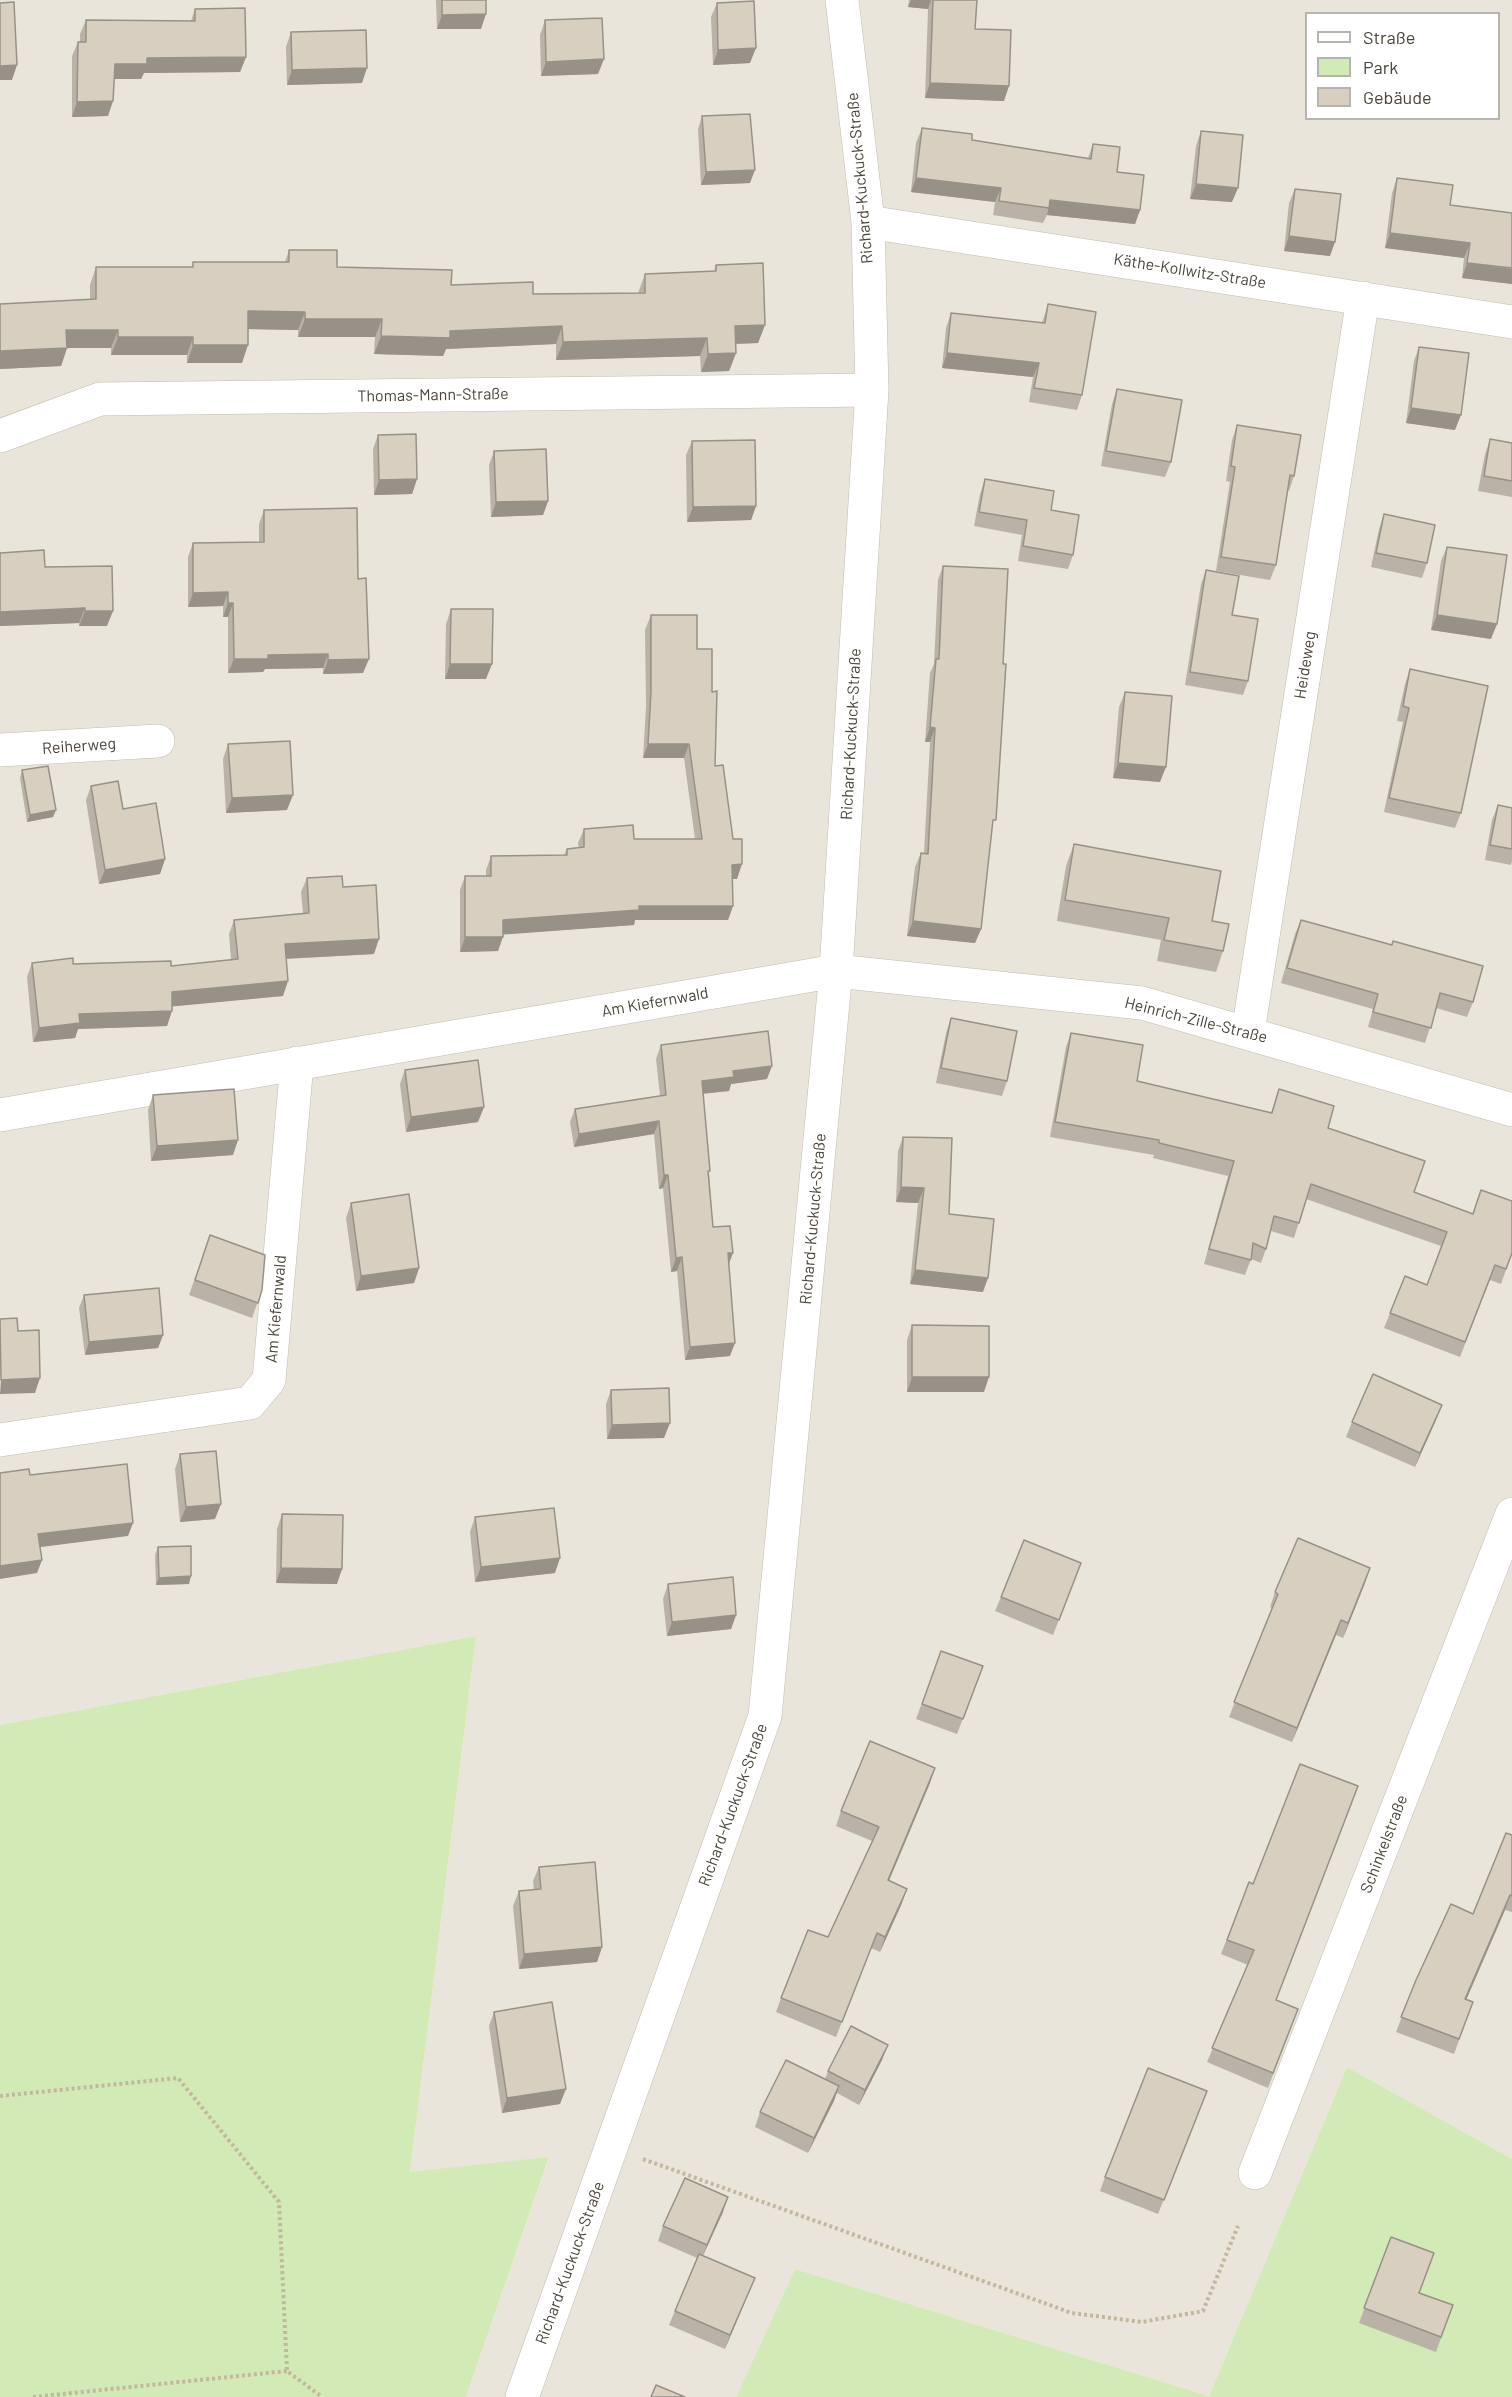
<!DOCTYPE html>
<html>
<head>
<meta charset="utf-8">
<style>
	body { margin:0 }
	#map { position:relative; width:1512px; height:2397px; overflow:hidden; background:#f6f3ec; font-family:Barlow,sans-serif }
	canvas { display:block }
	.legend { position:absolute; left:1305px; top:12px; width:195px; height:108px; box-sizing:border-box; background:#fff; border:2px solid #b7b4b0; margin:0; padding:8px 10px; list-style:none; font-size:18px; color:#4b4439 }
	.legend li { display:flex; align-items:center; gap:12px; height:30px }
	.legend b { width:30px; border:2px solid #b7b4b0 }
</style>
</head>
<body>
<div id="map">
<canvas width="1512" height="2397"></canvas>
<ul class="legend">
<li><b style="height:8px;background:#fff"></b>Straße</li>
<li><b style="height:16px;background:#d2eab5"></b>Park</li>
<li><b style="height:16px;background:#d8cfc1"></b>Gebäude</li>
</ul>
</div>
<script>
const ctx = document.querySelector('canvas').getContext('2d');
ctx.lineJoin = 'round';
function fill(path, color) { ctx.fillStyle = color; ctx.fill(path, 'evenodd'); }
const toPath = rows => new Path2D(rows.map(r => 'M' + r).join(''));
function trace(path, color, width, dash) { ctx.strokeStyle = color; ctx.lineWidth = width; ctx.lineCap = dash ? 'butt' : 'round'; ctx.setLineDash(dash || []); ctx.stroke(path); }
function label(font, color, halo, rows, align = 'center') {
  ctx.font = font + ' Barlow,sans-serif'; ctx.lineWidth = 4.5; ctx.setLineDash([]); ctx.textBaseline = 'middle'; ctx.strokeStyle = halo; ctx.fillStyle = color; for (const [text, x, y, turn = 0] of rows) {
    ctx.save(); ctx.translate(x, y); ctx.rotate((+turn || 0) * Math.PI / 180); ctx.textAlign = isNaN(turn) ? turn : align; if (halo) ctx.strokeText(text, 0, 0); ctx.fillText(text, 0, 0); ctx.restore();
  }
}
const residential = toPath([
	[0,0,1512,0,1512,2159,1347,2067,1209,2396,795,2269,736,2397,466,2397,549,2158,410,2173,476,1636,0,1725],
	[1306,14,1498,14,1498,118,1306,118]
]);
const green = toPath([
	[476,1636,410,2172,549,2157,466,2397,0,2397,0,1725],
	[1347,2067,1512,2159,1512,2397,736,2397,795,2269,1209,2396]
]);
const path = toPath([
	[0,2096,178,2078,279,2202,287,2371,322,2397],
	[643,2159,1072,2313,1142,2322,1203,2311,1238,2226],
	[33,2397,287,2371]
]);
const minor = toPath([
	[868,222,1512,322],
	[0,436,100,399,872,390],
	[0,750,158,741],
	[1248,1032,1363,298],
	[0,1115,836,971,1142,1003,1512,1110],
	[0,1440,250,1403,269,1380,297,1063],
	[1255,2173,1512,1514],
	[522,2397,765,1716,836,971,872,390,868,222,842,0]
]);
const wall = toPath([
	[436,0,486,0,481,29,437,29],
	[909,0,977,0,975,29,1004,101,925,98,928,9,908,7],
	[717,3,750,63,713,65,711,17],
	[195,9,246,57,240,72,144,73,141,79,114,79,108,116,72,117,72,56,78,42,80,42,80,34,86,20,191,21],
	[545,20,598,74,541,76,540,35],
	[291,32,362,83,287,85,286,47],
	[702,116,750,183,701,185,698,129],
	[922,128,972,140,1088,158,1093,144,1117,172,1140,210,1135,224,1047,215,1043,223,993,215,995,202,911,192,916,143],
	[1201,131,1232,202,1190,199,1196,146],
	[1397,178,1450,205,1512,213,1512,284,1462,278,1464,258,1385,248,1392,193],
	[1295,189,1330,256,1284,251,1289,203],
	[289,250,337,267,451,285,533,294,638,293,645,274,714,271,716,265,765,325,758,343,736,344,736,353,729,371,701,372,700,356,556,360,556,344,446,349,443,356,374,354,375,337,298,337,298,330,248,329,242,363,187,363,187,355,111,355,111,348,67,348,61,366,0,369,0,304,90,299,90,285,96,267,192,267,193,262,285,262],
	[1048,304,1082,395,1077,410,1029,402,1033,377,942,368,946,328,951,313,1042,323],
	[1419,347,1455,430,1406,423,1414,361],
	[1117,389,1171,462,1165,477,1101,466,1112,404],
	[1237,425,1294,476,1289,491,1288,490,1276,565,1270,580,1216,571,1230,482,1226,481,1232,440],
	[378,435,417,479,412,494,374,495,373,449],
	[1490,439,1512,443,1512,497,1478,491,1485,454],
	[692,441,756,506,751,520,687,522,686,455],
	[494,451,548,501,543,515,491,517,489,465],
	[985,479,1073,555,1068,569,1018,561,1022,535,974,526,980,494],
	[264,510,358,579,363,673,323,674,323,668,265,669,263,672,228,673,228,617,223,617,223,606,188,607,188,557,193,543,259,542,259,524],
	[1384,514,1427,563,1422,578,1371,567,1379,529],
	[1447,547,1491,639,1431,630,1441,561],
	[0,553,45,567,107,626,79,626,79,623,0,626],
	[943,566,992,831,981,929,975,943,907,936,915,867,921,853,924,853,930,742,925,742,930,673,934,664,938,580],
	[1206,570,1232,615,1248,681,1243,695,1185,685,1201,584],
	[451,609,486,679,445,679,446,624],
	[651,615,697,649,712,692,715,766,737,879,733,879,733,906,728,920,635,920,634,925,503,934,498,951,460,952,460,890,465,876,486,876,486,870,491,856,564,855,567,849,579,848,578,843,584,829,634,839,695,839,684,758,643,758,646,706,645,630],
	[1410,669,1461,813,1455,828,1384,812,1403,722,1397,721,1405,684],
	[1125,692,1160,782,1113,778,1119,707],
	[228,744,287,810,226,813,223,759],
	[22,770,53,817,27,822,20,778],
	[91,786,123,809,165,859,160,874,99,884,86,800],
	[1498,805,1512,808,1512,861,1511,865,1485,860,1492,820],
	[1074,844,1212,921,1223,951,1216,972,1157,961,1161,940,1057,921,1066,866],
	[307,878,343,887,374,954,286,959,283,996,172,1006,167,1026,78,1029,75,1038,33,1042,27,977,32,963,171,966,231,960,229,934,234,920,303,913,301,892],
	[1301,920,1473,1002,1467,1017,1436,1008,1425,1043,1368,1027,1373,1009,1281,983,1295,934],
	[951,1018,1007,1081,1002,1096,936,1083,946,1033],
	[1071,1033,1137,1081,1271,1113,1279,1089,1328,1128,1414,1192,1512,1253,1501,1284,1490,1280,1460,1357,1384,1328,1390,1313,1427,1285,1441,1246,1306,1199,1294,1238,1271,1231,1266,1249,1261,1263,1251,1259,1245,1275,1204,1264,1228,1176,1153,1158,1154,1155,1050,1137,1066,1047],
	[661,1045,767,1079,731,1084,729,1091,703,1094,713,1227,728,1264,730,1356,685,1360,677,1271,671,1272,663,1188,659,1189,654,1134,574,1147,570,1122,575,1109,660,1096,656,1059],
	[405,1070,478,1122,406,1132,400,1084],
	[153,1095,233,1155,151,1161,148,1110],
	[903,1137,983,1292,910,1284,918,1203,896,1202,898,1151],
	[351,1203,419,1268,414,1283,356,1291,346,1218],
	[210,1235,262,1290,252,1318,189,1295],
	[84,1295,163,1335,158,1348,85,1355,79,1308],
	[912,1325,984,1392,907,1392,907,1340],
	[611,1390,664,1438,607,1439,606,1404],
	[1442,1405,1436,1420,1415,1467,1346,1437,1352,1422],
	[180,1454,215,1519,180,1522,175,1469],
	[282,1514,337,1584,276,1583,277,1529],
	[475,1517,555,1573,475,1582,470,1532],
	[158,1547,189,1584,156,1585,155,1555],
	[1081,1563,1053,1635,995,1611,1001,1597],
	[1365,1583,1343,1638,1336,1635,1292,1742,1229,1717,1272,1608,1270,1607,1275,1592],
	[668,1584,736,1615,731,1629,667,1636,663,1599],
	[941,1651,983,1666,957,1734,916,1719],
	[930,1783,889,1880,902,1903,880,1952,871,1948,836,2037,776,2012,781,1998,828,1937,872,1841,836,1826,841,1811],
	[1512,1835,1512,1912,1505,1910,1466,2000,1473,2002,1454,2054,1396,2032,1416,1980,1473,1914],
	[539,1867,602,1947,597,1962,519,1969,513,1906,519,1891,534,1890,533,1881],
	[1249,1882,1276,2000,1298,2009,1268,2088,1207,2062,1248,1965,1221,1954],
	[494,2012,560,2104,502,2113,489,2026],
	[882,2060,859,2105,837,2093,808,2153,755,2127,760,2112,825,2079,828,2071],
	[1207,2091,1158,2214,1100,2191,1105,2177],
	[723,2212,703,2255,749,2292,725,2349,669,2325,697,2258,658,2241,663,2226],
	[1391,2237,1419,2293,1453,2305,1436,2352,1359,2323]
]);
const shadedWall = toPath([
	[911,0,931,0,928,9,908,7],
	[486,14,481,29,437,29,442,15],
	[756,48,750,63,713,65,718,50],
	[246,57,240,72,144,73,141,79,109,79,115,64,147,58],
	[604,59,598,74,541,76,546,62],
	[17,65,12,80,0,80,0,66],
	[367,68,362,83,287,85,292,70],
	[930,83,1009,86,1004,101,925,98],
	[113,101,108,116,72,117,77,102],
	[755,170,750,183,701,185,706,172],
	[916,178,1001,188,995,202,911,192],
	[1196,184,1238,188,1232,202,1190,199],
	[1050,200,1140,210,1135,224,1047,215],
	[1390,233,1470,243,1464,258,1385,248],
	[1289,236,1335,242,1330,256,1284,251],
	[1467,263,1512,269,1512,284,1462,278],
	[248,311,305,312,298,330,242,329],
	[305,319,382,319,375,337,298,337],
	[765,325,758,343,729,344,735,326],
	[562,326,556,344,446,349,443,356,374,354,381,336,450,331],
	[66,330,118,330,111,348,67,348,61,366,0,369,0,351],
	[118,337,193,337,187,355,111,355],
	[707,338,700,356,556,360,563,342],
	[193,345,248,345,242,363,187,363],
	[736,353,729,371,701,372,708,354],
	[947,353,1039,363,1033,377,942,368],
	[1411,408,1461,415,1455,430,1406,423],
	[417,479,412,494,374,495,379,480],
	[548,501,543,515,491,517,496,502],
	[756,506,751,520,687,522,693,507],
	[228,592,223,606,188,607,193,593],
	[228,603,233,603,228,617,223,617],
	[85,608,79,623,0,626,0,612],
	[85,611,113,611,107,626,79,626],
	[1437,615,1497,624,1491,639,1431,630],
	[328,654,323,668,265,669,263,672,228,673,234,659,268,655],
	[369,659,363,673,323,674,328,660],
	[450,664,492,664,486,679,445,679],
	[930,727,935,728,930,742,925,742],
	[648,744,689,744,684,758,643,758],
	[1118,763,1166,767,1160,782,1113,778],
	[293,795,287,810,226,813,232,798],
	[56,810,53,817,27,822,30,815],
	[165,859,160,874,99,884,105,870],
	[742,864,737,879,727,879,732,865],
	[639,906,733,906,728,920,635,920,634,925,498,935,503,920],
	[913,921,981,929,975,943,907,936],
	[465,937,503,937,498,951,460,952],
	[379,939,374,954,280,959,285,944],
	[288,981,283,996,167,1007,172,992],
	[172,1011,167,1026,78,1029,75,1038,33,1042,39,1028,79,1014],
	[772,1066,767,1079,731,1084,729,1091,697,1094,702,1081,733,1071],
	[484,1107,478,1122,406,1132,411,1117],
	[659,1121,654,1134,574,1147,579,1134],
	[238,1140,233,1155,151,1161,157,1146],
	[664,1175,668,1175,663,1188,659,1189],
	[901,1187,924,1188,918,1203,896,1202],
	[728,1253,733,1253,728,1266],
	[682,1257,677,1271,671,1272,676,1258],
	[419,1268,414,1283,356,1291,361,1276],
	[915,1270,988,1278,983,1292,910,1284],
	[163,1335,158,1348,85,1355,89,1342],
	[735,1343,730,1356,685,1360,690,1347],
	[912,1377,989,1377,984,1392,907,1392],
	[40,1378,35,1393,0,1394,1,1380],
	[1442,1405,1436,1420,1415,1467,1420,1453],
	[670,1423,664,1438,607,1439,612,1425],
	[221,1504,215,1519,180,1522,186,1507],
	[133,1523,128,1536,33,1548,38,1534],
	[560,1558,555,1573,475,1582,481,1567],
	[42,1560,37,1573,0,1579,0,1566],
	[281,1568,342,1569,337,1584,276,1583],
	[1370,1568,1365,1583,1343,1638,1348,1623],
	[191,1576,189,1584,156,1585,159,1578],
	[736,1615,731,1629,667,1636,672,1622],
	[1341,1620,1336,1635,1292,1742,1297,1728],
	[935,1768,930,1783,883,1895,888,1880],
	[907,1889,902,1903,880,1952,885,1937],
	[1510,1895,1505,1910,1460,2014,1465,1999],
	[602,1947,597,1962,519,1969,524,1954],
	[888,2045,882,2060,859,2105,865,2090],
	[839,2086,834,2101,808,2153,814,2138],
	[566,2089,560,2104,502,2113,507,2098],
	[728,2197,723,2212,701,2260,707,2245],
	[755,2278,749,2292,725,2349,730,2335]
]);
const building = toPath([
	[442,0,486,0,486,14,442,15,442,0],
	[933,0,977,0,975,29,1011,30,1009,86,930,83,933,0],
	[754,1,756,48,718,50,717,3,754,1],
	[14,2,17,65,0,66,0,3,14,2],
	[245,8,246,57,147,58,147,64,115,64,113,101,77,102,78,42,86,42,86,20,195,21,195,9,245,8],
	[602,18,604,59,546,62,545,20,602,18],
	[366,30,367,68,292,70,291,32,366,30],
	[750,114,755,170,706,172,702,116,750,114],
	[922,128,972,134,972,140,1091,159,1093,144,1120,147,1117,172,1144,175,1140,210,1050,200,1049,208,999,201,1001,188,916,178,922,128],
	[1201,131,1243,135,1238,188,1196,184,1201,131],
	[1397,178,1453,185,1450,205,1512,213,1512,268,1467,263,1470,243,1390,233,1397,178],
	[1295,189,1341,194,1335,242,1289,236,1295,189],
	[289,250,337,250,337,267,452,270,451,285,533,282,533,294,645,293,645,274,716,271,716,265,763,263,765,325,735,326,736,353,708,354,707,338,563,342,562,326,450,331,450,338,381,336,382,319,305,319,305,312,248,311,248,345,193,345,193,337,118,337,118,330,66,330,67,348,0,351,0,304,96,299,96,267,193,267,193,262,289,262,289,250],
	[1048,304,1096,312,1082,395,1034,388,1039,363,947,353,951,313,1045,323,1048,304],
	[1419,347,1469,353,1461,415,1411,408,1419,347],
	[1117,389,1182,400,1171,462,1106,451,1117,389],
	[1237,425,1301,435,1294,476,1290,475,1276,565,1221,557,1235,467,1231,466,1237,425],
	[416,434,417,479,379,480,378,435,416,434],
	[1490,439,1512,443,1512,481,1484,476,1490,439],
	[755,440,756,506,693,507,692,441,755,440],
	[546,449,548,501,496,502,494,451,546,449],
	[985,479,1054,491,1051,510,1079,515,1073,555,1023,546,1027,520,979,512,985,479],
	[357,508,358,579,366,578,369,659,328,660,328,654,268,655,268,659,234,659,233,603,228,603,228,592,193,593,193,543,264,542,264,510,357,508],
	[1384,514,1435,525,1427,563,1376,553,1384,514],
	[1447,547,1507,555,1497,624,1437,615,1447,547],
	[44,550,45,567,112,566,113,611,85,611,85,608,0,612,0,553,44,550],
	[943,566,1008,569,1003,664,1006,664,996,820,993,820,981,929,913,921,921,853,928,854,935,728,930,727,936,659,939,659,943,566],
	[1206,570,1239,576,1232,615,1258,619,1248,681,1190,672,1206,570],
	[451,609,493,609,492,664,450,664,451,609],
	[651,615,697,615,697,649,712,649,712,692,717,691,715,766,723,765,733,839,742,839,742,864,732,865,733,906,639,906,639,910,503,920,503,937,465,937,465,876,491,876,491,856,567,855,567,849,584,847,584,829,633,825,634,839,702,839,689,744,648,744,651,692,651,615],
	[1410,669,1488,686,1461,813,1389,798,1409,708,1403,706,1410,669],
	[1125,692,1172,696,1166,767,1118,763,1125,692],
	[290,741,293,795,232,798,228,744,290,741],
	[48,766,56,810,30,815,22,770,48,766],
	[118,781,123,809,156,803,165,859,105,870,91,786,118,781],
	[1498,805,1512,808,1512,849,1490,845,1498,805],
	[1074,844,1221,871,1212,921,1229,924,1223,951,1164,940,1169,918,1065,900,1074,844],
	[342,876,343,887,376,885,379,939,285,944,288,981,172,992,172,1011,79,1014,80,1023,39,1028,32,963,73,958,73,964,171,961,171,966,238,959,234,920,309,913,307,878,342,876],
	[1301,920,1392,945,1393,941,1483,966,1473,1002,1440,993,1431,1028,1373,1012,1378,994,1287,968,1301,920],
	[951,1018,1017,1031,1007,1081,941,1068,951,1018],
	[768,1031,772,1066,733,1071,734,1077,702,1081,710,1171,708,1171,713,1227,730,1226,733,1253,728,1253,735,1343,690,1347,682,1257,676,1258,668,1175,664,1175,659,1121,579,1134,575,1109,666,1095,661,1045,768,1031],
	[1071,1033,1143,1045,1137,1081,1272,1113,1279,1089,1334,1106,1328,1128,1425,1161,1414,1192,1473,1214,1481,1190,1512,1201,1512,1253,1506,1269,1495,1265,1465,1342,1390,1313,1405,1276,1427,1285,1447,1232,1311,1184,1299,1223,1274,1216,1266,1249,1253,1243,1251,1260,1209,1249,1234,1161,1159,1143,1159,1140,1055,1122,1071,1033],
	[478,1060,484,1107,411,1117,405,1070,478,1060],
	[234,1089,238,1140,157,1146,153,1095,234,1089],
	[903,1137,952,1138,949,1214,994,1219,988,1278,915,1270,924,1188,901,1187,903,1137],
	[409,1194,419,1268,361,1276,351,1203,409,1194],
	[210,1235,265,1255,262,1290,258,1303,195,1280,210,1235],
	[159,1288,163,1335,89,1342,84,1295,159,1288],
	[17,1318,18,1331,39,1330,40,1378,1,1380,0,1319,17,1318],
	[912,1325,989,1326,989,1377,912,1377,912,1325],
	[1373,1374,1442,1405,1420,1453,1352,1422,1373,1374],
	[669,1388,670,1423,612,1425,611,1390,669,1388],
	[216,1451,221,1504,186,1507,180,1454,216,1451],
	[127,1464,133,1523,38,1534,42,1560,0,1566,0,1473,29,1469,30,1475,127,1464],
	[554,1508,560,1558,481,1567,475,1517,554,1508],
	[282,1514,343,1515,342,1569,281,1568,282,1514],
	[1298,1538,1370,1568,1348,1623,1341,1620,1297,1728,1234,1702,1278,1594,1275,1592,1298,1538],
	[1024,1540,1081,1563,1059,1620,1001,1597,1024,1540],
	[191,1546,191,1576,159,1578,158,1547,191,1546],
	[733,1577,736,1615,672,1622,668,1584,733,1577],
	[941,1651,983,1666,963,1719,922,1704,941,1651],
	[870,1741,935,1768,888,1880,907,1889,885,1937,877,1933,842,2022,781,1998,808,1930,828,1937,879,1827,841,1811,870,1741],
	[1300,1764,1358,1786,1276,2000,1298,2009,1273,2073,1212,2048,1254,1950,1227,1940,1249,1882,1253,1884,1300,1764],
	[1506,1833,1512,1835,1512,1896,1510,1895,1465,1999,1473,2002,1459,2039,1401,2017,1416,1980,1451,1904,1473,1914,1506,1833],
	[595,1862,602,1947,524,1954,519,1891,541,1889,539,1867,595,1862],
	[552,2002,566,2089,507,2098,494,2012,552,2002],
	[851,2026,888,2045,865,2090,828,2071,851,2026],
	[786,2060,839,2086,814,2138,760,2112,786,2060],
	[1148,2068,1207,2091,1164,2200,1105,2177,1148,2068],
	[685,2178,728,2197,707,2245,663,2226,685,2178],
	[1391,2237,1434,2253,1419,2293,1453,2305,1441,2337,1364,2308,1391,2237],
	[699,2254,755,2278,730,2335,675,2311,699,2254],
	[656,2385,685,2397,651,2397,656,2385]
]);
const streetNames = [
	["Richard-Kuckuck-Straße",860,178,-95],
	["Käthe-Kollwitz-Straße",1190,271,9],
	["Thomas-Mann-Straße",433,395,-1],
	["Heideweg",1305,665,-81],
	["Richard-Kuckuck-Straße",851,734,-87],
	["Reiherweg",79,746,-4],
	["Am Kiefernwald",655,1002,-10],
	["Heinrich-Zille-Straße",1196,1020,14],
	["Richard-Kuckuck-Straße",813,1219,-85],
	["Am Kiefernwald",276,1309,-85],
	["Richard-Kuckuck-Straße",733,1805,-70],
	["Schinkelstraße",1384,1844,-69],
	["Richard-Kuckuck-Straße",570,2263,-70]
];
fill(residential, '#eae5da');
fill(green, '#d2eab5');
trace(minor, '#c2bbae', 34);
trace(path, '#c4b79f', 4, [3, 3]);
trace(minor, '#fff', 33);
fill(wall, '#bab2a6');
fill(shadedWall, '#979187');
fill(building, '#d8cfc1');
trace(building, '#979187', 1.5);
label('16px', '#4b4439', '#fff', streetNames);
</script>
</body>
</html>
